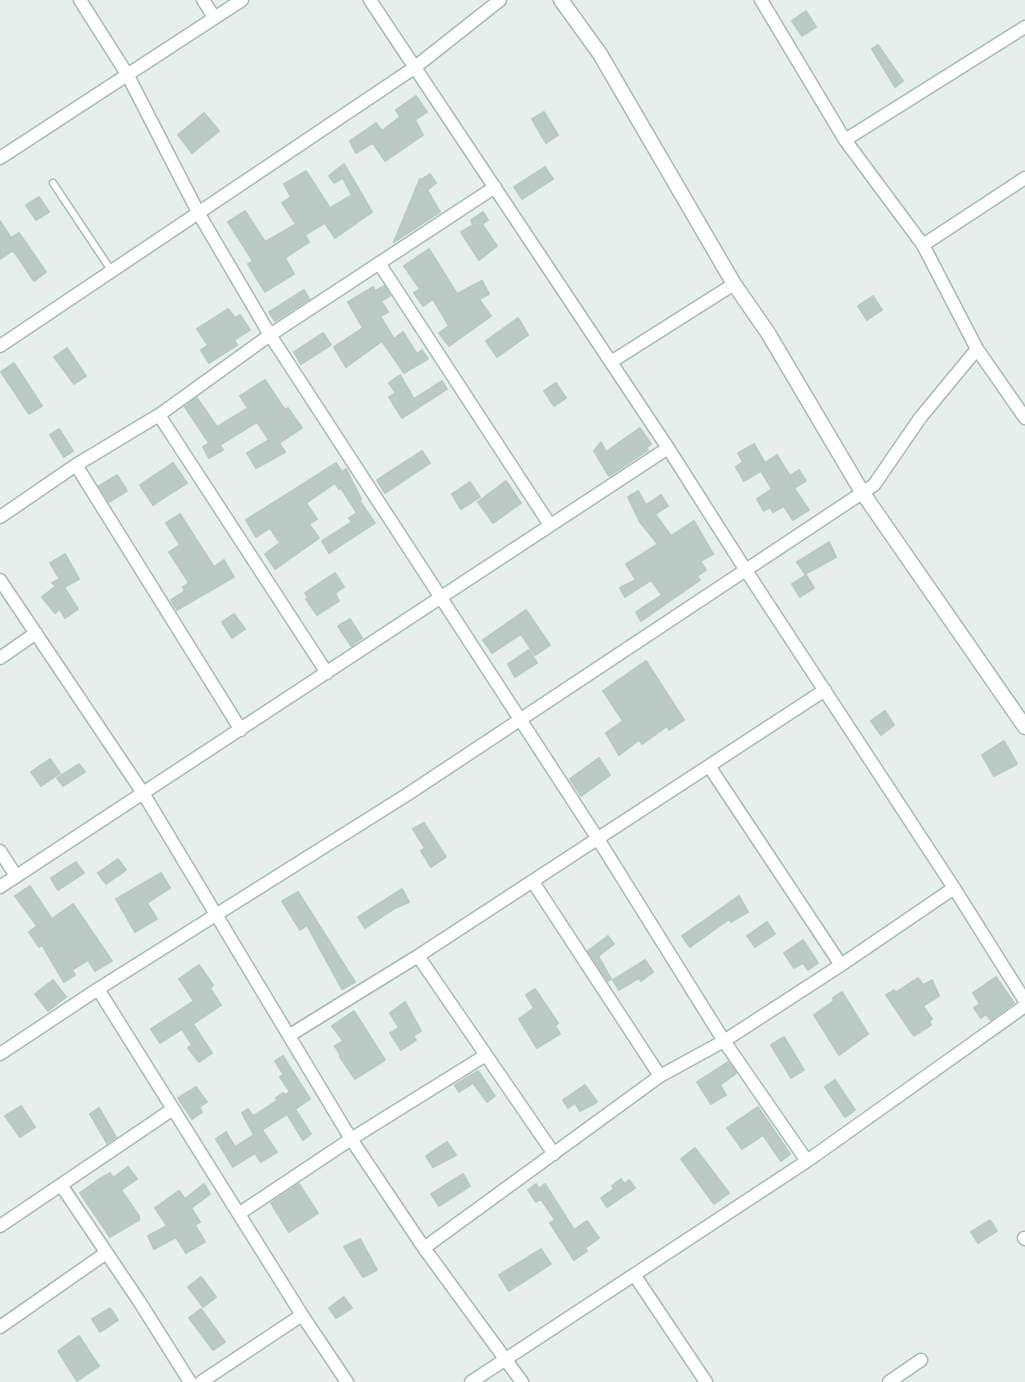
<!DOCTYPE html>
<html>
<head>
<meta charset="utf-8">
<style>
	body { margin:0 }
	canvas { display:block; background:#e6efeb }
</style>
</head>
<body>
<canvas width="1025" height="1382"></canvas>
<script>
const ctx = document.querySelector('canvas').getContext('2d');
ctx.lineJoin = 'round';
function paint(path, color) { ctx.fillStyle = color; ctx.fill(path, 'evenodd'); }
function stroke(path, color, width, dash) { ctx.strokeStyle = color; ctx.lineWidth = width; ctx.lineCap = dash ? 'butt' : 'round'; ctx.setLineDash(dash || []); ctx.stroke(path); }
const building = new Path2D(`
	M806,11L816,27L802,36L792,21Z
	M878,45L903,81L895,87L872,49Z
	M416,96L427,112L415,120L423,135L385,161L373,143L356,153L350,141L376,123L382,131L400,117L396,110Z
	M544,112L558,135L546,143L532,119Z
	M204,113L219,131L192,153L178,135Z
	M344,164L372,212L335,238L325,223L305,235L309,242L285,258L294,274L265,292L248,264L253,261L228,222L245,211L265,242L296,224L282,203L291,197L284,184L306,171L330,208L352,195L343,178L334,183L329,176Z
	M545,167L553,179L522,199L514,187Z
	M430,174L436,183L427,190L440,212L394,242L420,179L421,180Z
	M39,197L49,212L36,220L26,205Z
	M483,212L488,220L482,224L497,246L479,260L461,232L473,225L471,220Z
	M0,221L11,238L19,233L46,272L34,281L15,253L12,251L0,259Z
	M429,249L457,294L482,281L489,294L479,299L491,316L449,346L439,333L449,326L433,299L423,306L414,293L420,289L404,266Z
	M384,286L390,296L381,301L388,312L380,316L394,339L403,332L417,354L422,350L428,359L404,373L382,341L346,367L334,347L363,328L348,302L373,287L375,291Z
	M304,290L309,299L275,321L269,312Z
	M873,296L882,310L867,320L858,306Z
	M228,309L235,318L240,315L250,330L234,340L237,345L209,363L201,350L208,345L197,329Z
	M518,318L528,335L497,357L486,341Z
	M323,333L331,345L301,364L294,352Z
	M67,348L86,376L74,384L54,357Z
	M14,363L42,406L29,414L1,372Z
	M400,375L414,399L442,381L447,389L402,418L389,397L396,393L389,383Z
	M265,380L285,410L288,408L302,428L279,443L285,452L256,468L247,453L269,440L257,422L220,445L223,450L209,458L203,447L209,443L185,407L197,398L217,427L248,408L240,396Z
	M556,383L566,398L554,406L544,391Z
	M640,428L651,444L646,448L648,450L609,476L594,451L601,442L606,452Z
	M59,429L73,451L64,457L50,435Z
	M754,444L765,463L777,455L790,476L799,470L806,481L794,488L809,510L793,520L784,506L773,512L770,507L764,511L757,499L772,489L761,471L744,481L736,467L743,462L738,453Z
	M422,451L430,463L385,493L377,480Z
	M173,463L187,483L153,505L140,485Z
	M336,463L342,472L346,469L361,499L359,500L375,523L329,553L322,541L352,522L349,518L357,513L341,488L339,489L335,483L306,503L317,519L309,524L319,538L275,569L265,554L280,543L270,528L256,537L246,520Z
	M117,475L127,491L109,502L99,486Z
	M506,481L521,503L493,523L478,502Z
	M470,482L480,497L461,509L452,494Z
	M638,491L646,505L661,495L668,506L655,514L671,536L694,521L713,554L700,561L706,570L697,576L700,580L641,621L636,612L662,595L651,580L625,597L620,588L636,580L626,564L658,544L640,522L628,497Z
	M180,514L214,567L224,560L234,577L177,610L171,600L185,591L183,587L189,583L169,552L180,545L166,523Z
	M829,542L836,557L805,574L797,562Z
	M65,554L79,579L64,587L78,609L65,618L60,609L55,613L42,597L56,586L52,583L60,579L50,563Z
	M335,573L344,587L335,593L339,601L317,615L306,599L309,598L305,593Z
	M806,575L814,588L800,597L792,584Z
	M526,610L550,645L535,655L521,634L492,653L483,640Z
	M234,614L245,629L232,638L222,622Z
	M350,619L362,638L351,646L338,626Z
	M529,650L537,663L515,677L508,664Z
	M646,661L684,720L669,730L667,726L642,744L639,740L619,755L606,733L623,721L603,691Z
	M885,711L894,725L881,735L871,721Z
	M1004,741L1017,764L994,776L982,755Z
	M599,758L610,775L581,796L570,779Z
	M50,759L60,773L41,786L31,772Z
	M79,764L85,772L63,786L57,778Z
	M424,823L446,857L431,867L421,851L425,848L413,829Z
	M118,859L126,870L106,884L98,873Z
	M76,862L84,873L58,890L51,878Z
	M161,873L170,888L147,903L157,919L135,932L116,899Z
	M30,886L52,919L73,904L112,961L95,971L88,960L72,970L75,975L64,982L42,945L39,947L29,932L37,926L15,896Z
	M402,889L409,902L395,908L365,928L358,917Z
	M298,892L355,982L342,989L307,925L300,930L282,901Z
	M739,896L748,912L731,922L729,919L690,947L682,936Z
	M767,922L775,934L755,947L747,936Z
	M608,936L614,944L598,956L611,979L608,981L588,951Z
	M803,940L818,963L808,970L803,963L794,968L784,953Z
	M645,960L653,972L641,981L639,978L619,990L613,980Z
	M199,965L213,985L210,988L221,1005L193,1024L212,1053L199,1062L188,1048L192,1045L182,1029L160,1043L151,1029L194,1001L179,979Z
	M996,977L1014,1003L991,1020L986,1014L981,1018L974,1008L980,1004L973,993Z
	M918,978L923,985L932,980L939,996L923,1006L932,1019L929,1021L931,1025L914,1036L886,995L894,990L895,993Z
	M53,980L66,997L48,1011L35,994Z
	M535,989L558,1023L555,1026L560,1034L537,1048L519,1019L534,1008L526,995Z
	M842,992L868,1034L839,1055L814,1015L834,1001L833,998Z
	M405,1002L421,1031L413,1036L416,1040L401,1050L390,1033L399,1028L390,1013Z
	M354,1011L385,1060L355,1079L340,1057L341,1056L335,1046L343,1041L332,1026Z
	M784,1037L804,1070L791,1078L771,1045Z
	M283,1056L310,1099L295,1109L311,1134L303,1140L287,1114L262,1130L277,1152L261,1162L255,1153L233,1167L216,1139L226,1132L235,1147L254,1135L242,1113L248,1109L252,1115H255L278,1100L276,1098L283,1093L285,1095L290,1092L280,1077L284,1075L275,1061Z
	M728,1062L736,1073L720,1085L726,1095L711,1104L697,1082Z
	M478,1071L495,1096L487,1102L473,1083L459,1092L455,1085Z
	M835,1080L855,1110L845,1117L825,1087Z
	M585,1085L597,1102L580,1111L575,1103L568,1108L563,1100Z
	M196,1087L207,1102L199,1107L202,1112L192,1119L178,1098Z
	M21,1106L35,1127L20,1137L5,1116Z
	M758,1107L790,1154L781,1161L763,1135L742,1149L727,1128Z
	M99,1108L116,1137L107,1143L90,1114Z
	M447,1142L456,1155L433,1167L426,1156Z
	M695,1148L729,1193L714,1204L681,1159Z
	M128,1167L137,1179L121,1190L139,1216V1220L110,1237L80,1193L101,1178L110,1173L113,1178Z
	M463,1174L470,1186L439,1206L431,1194Z
	M621,1179L624,1184L629,1180L635,1188L607,1207L601,1198L614,1189L612,1186Z
	M204,1184L210,1194L191,1208L200,1222L195,1225L205,1242L186,1253L176,1237L154,1249L148,1236L167,1226L155,1208L179,1191L185,1199Z
	M299,1184L318,1213L289,1232L271,1203Z
	M536,1184L539,1189L545,1184L574,1230L587,1221L599,1238L585,1248L587,1251L574,1260L550,1223L555,1220L541,1199L536,1202L528,1190Z
	M990,1220L997,1231L978,1243L971,1232Z
	M360,1239L377,1270L363,1277L344,1247Z
	M541,1249L551,1264L509,1291L499,1275Z
	M201,1277L216,1297L203,1307L188,1287Z
	M344,1297L352,1308L336,1318L329,1308Z
	M110,1308L118,1320L100,1332L92,1319Z
	M201,1309L225,1342L213,1350L189,1318Z
	M79,1336L99,1366L77,1381L58,1351Z`);
const service = new Path2D(`
	M53,183L111,270`);
const minor = new Path2D(`
	M80,0L127,74L199,214L270,335L598,839L724,1041L807,1161
	M203,0L214,17
	M370,0L668,448L745,569L954,888L1025,1001
	M761,0L845,140L923,245L977,349L1025,418
	M845,140L1025,27
	M0,158L242,0
	M923,245L1025,178
	M379,263L550,525
	M0,346L414,68L500,0
	M611,362L734,284
	M159,415L327,673
	M76,465L241,730
	M0,517L76,465L159,415L270,335L495,187
	M0,580L143,793L351,1139L424,1248L522,1382
	M0,658L36,633
	M709,766L841,965
	M0,851L16,876
	M533,882L660,1076
	M0,887L668,448
	M418,956L554,1154
	M98,989L302,1315L347,1382
	M290,1035L418,956L825,690
	M0,1054L98,989L408,794L874,485L920,418L977,349
	M61,1185L139,1301L190,1382
	M240,1213L351,1139L486,1055
	M0,1226L173,1109
	M1024,1238L1025,1239
	M424,1248L660,1076L724,1041L841,965L954,888
	M635,1276L706,1382
	M0,1327L106,1253
	M201,1382L302,1315
	M471,1382L807,1161L1025,1006
	M889,1382L921,1360`);
const tertiary = new Path2D(`
	M561,0L600,54L734,284L768,333L862,492L1025,727`);
paint(building, '#bbcac4');
stroke(building, '#b8c9c2', 2);
stroke(service, '#a8b8b2', 9);
stroke(minor, '#a8b8b2', 15);
stroke(tertiary, '#a8b8b2', 17);
stroke(service, '#fff', 6);
stroke(minor, '#fff', 12);
stroke(tertiary, '#fff', 14);
</script>
</body>
</html>
